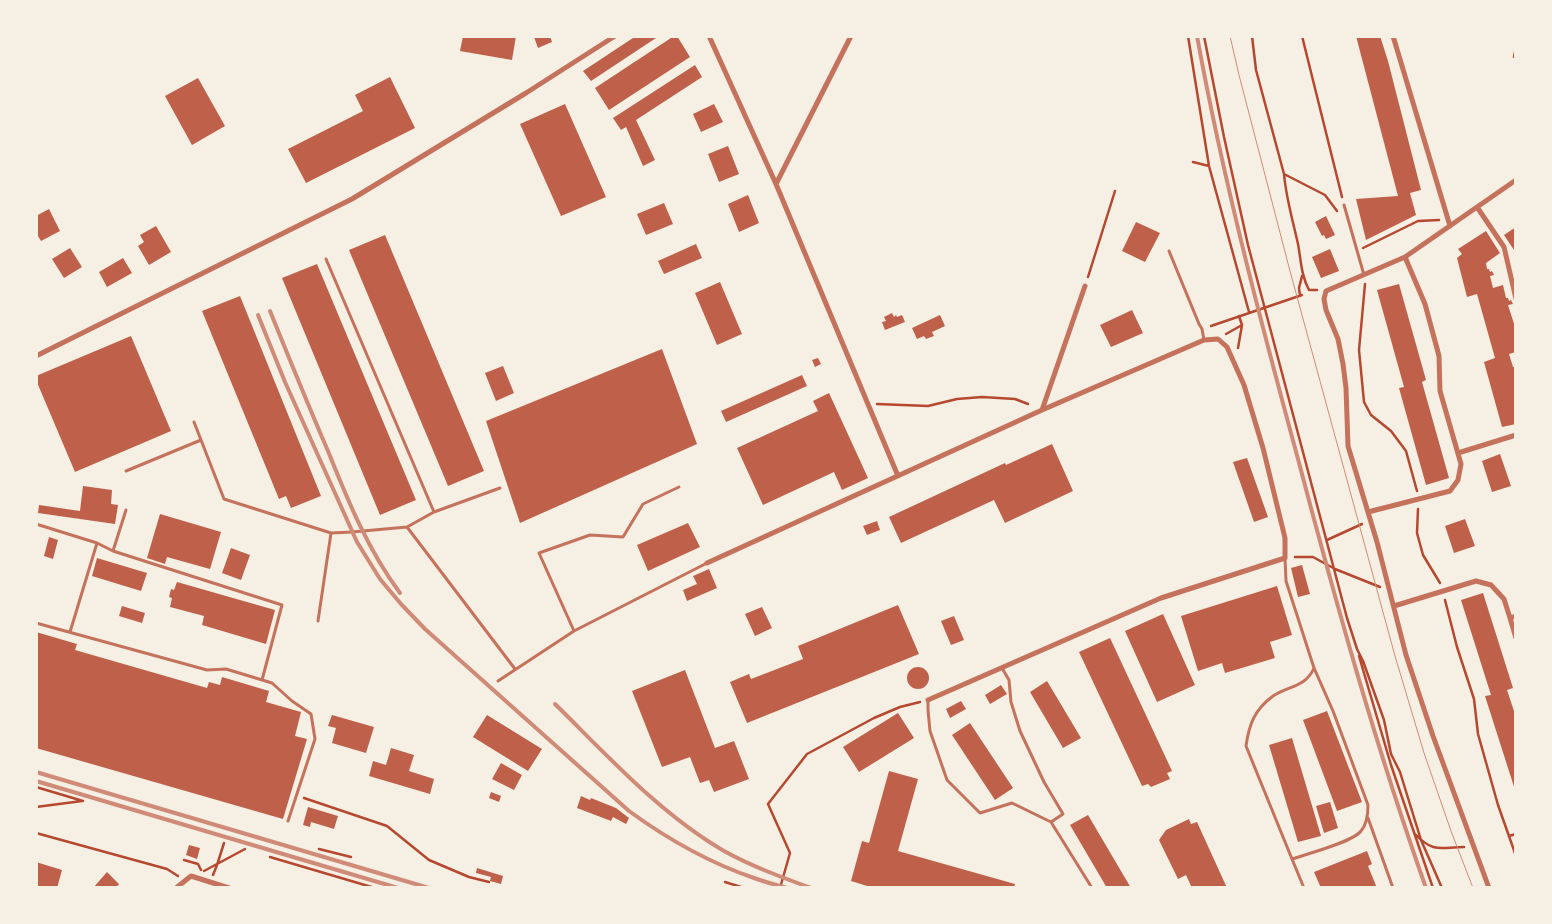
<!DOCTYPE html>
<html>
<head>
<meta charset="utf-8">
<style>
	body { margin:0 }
	#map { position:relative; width:1552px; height:924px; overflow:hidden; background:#f6efe4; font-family:Signika,sans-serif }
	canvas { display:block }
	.frame { position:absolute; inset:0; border:38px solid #f6efe4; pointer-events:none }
</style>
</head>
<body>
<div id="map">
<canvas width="1552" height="924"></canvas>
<div class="frame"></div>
</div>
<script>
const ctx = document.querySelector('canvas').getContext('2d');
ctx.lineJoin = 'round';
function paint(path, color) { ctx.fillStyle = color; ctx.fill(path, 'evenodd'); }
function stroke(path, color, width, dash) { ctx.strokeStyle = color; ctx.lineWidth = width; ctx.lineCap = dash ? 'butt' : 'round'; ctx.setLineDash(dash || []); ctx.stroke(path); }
const building = new Path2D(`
	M463,36H516L512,60L460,51Z
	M536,36H550L552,42L538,48L534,37Z
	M636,36H659L591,81L583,71Z
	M674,36H677L690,57L609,110L595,88Z
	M1356,36H1380L1388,61L1421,190L1410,193L1416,215L1366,240L1356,199L1398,196Z
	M695,65L702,77L636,120L655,160L643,166L626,127L621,130L613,118Z
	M390,77L415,128L306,183L288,149L363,111L355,95Z
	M198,78L225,126L192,145L165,96Z
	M565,104L606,197L561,216L520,124Z
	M714,104L723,122L701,132L693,114Z
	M728,146L739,174L719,182L708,154Z
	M748,195L759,223L739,232L728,204Z
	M664,203L673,224L646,235L637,214Z
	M49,209L60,231L41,241L36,233V216Z
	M1326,216L1335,235L1326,239L1324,235L1322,236L1315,222Z
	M1136,222L1160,233L1145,262L1122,251Z
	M156,226L171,252L149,265L138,246L144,242L140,235Z
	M1516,227V253L1504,235Z
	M1486,231L1500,253L1486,263L1487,269H1489L1490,272L1492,271L1494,275L1490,276L1493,288L1503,285L1506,298H1508L1509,301L1511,300L1513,304L1508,305L1516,330V352L1509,354L1513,367H1515L1516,370V424L1502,427L1484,362L1495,358L1477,294L1467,297L1457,258L1462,254L1458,249Z
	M385,235L484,471L448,486L349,250Z
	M696,244L702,258L664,274L658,261Z
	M70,248L82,267L64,278L52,259Z
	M1330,249L1339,271L1321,278L1312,257Z
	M123,258L132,273L107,287L99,272Z
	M317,264L416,500L380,515L282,278Z
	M720,282L742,334L717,345L695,293Z
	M1399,284L1426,380L1422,382L1449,478L1426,485L1399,388L1404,387L1377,290Z
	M240,296L321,496L291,508L286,496L279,499L202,311Z
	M1132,310L1143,333L1111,347L1100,325Z
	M892,313L894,317L896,315L897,317L902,315L905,322L885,330L882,322L886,321L884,317Z
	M940,315L945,326L932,332L934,336L926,339L924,336L917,339L912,328Z
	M131,336L171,431L75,472L36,380V376Z
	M662,349L697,444L520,523L486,421Z
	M818,358L821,364L815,367L812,360Z
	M503,366L514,393L496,401L485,373Z
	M802,375L807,386L726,422L721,411Z
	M829,393L868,478L842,490L834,472L763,505L737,448L818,411L813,401Z
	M1052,444L1073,491L1005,523L994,500L901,543L889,517L1005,463L1006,465Z
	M1500,454L1511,486L1492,492L1482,461Z
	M1247,458L1268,517L1254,522L1233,462Z
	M83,486L112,490L111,504L118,505L115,524L38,513L39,505L80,511Z
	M160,514L221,532L210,569L167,557L165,564L147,558Z
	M1465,519L1475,546L1454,553L1445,526Z
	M877,521L880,530L867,535L863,526Z
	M688,523L700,547L648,571L637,545Z
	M49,537L58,540L53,559L44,556Z
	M231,548L250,555L241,580L222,573Z
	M97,558L147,573L141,591L92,576Z
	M1302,565L1310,594L1298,597L1291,568Z
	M709,569L717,588L687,601L683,590L697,584L693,576Z
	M177,582L275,610L266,644L202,625L204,616L170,607L172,598L169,597L171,589L174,590Z
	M1277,586L1292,635L1270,642L1275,658L1225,673L1222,663L1198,671L1181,616Z
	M1483,593L1513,688L1507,690L1516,717V793L1485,696L1491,695L1461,600Z
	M898,605L919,654L747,723L730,682L749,674L751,679L803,659L798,646Z
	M122,606L145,613L142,623L119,616Z
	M762,607L772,628L755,636L745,614Z
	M1163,614L1195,685L1157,702L1125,631Z
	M954,616L964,640L951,645L941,621Z
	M36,632L77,644L75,650L207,688L209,682L220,685L222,677L269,691L266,702L301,712L295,736L307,739L283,819L36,748Z
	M1110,638L1172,771L1167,773L1170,779L1151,787L1148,784L1142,786L1079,652Z
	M907 678a11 11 0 1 1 22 0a11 11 0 1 1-22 0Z
	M685,670L715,748L734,741L749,779L714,792L709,780L700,783L690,757L662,767L632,691Z
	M1047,681L1081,738L1063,748L1030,692Z
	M1001,685L1007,694L990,704L985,695Z
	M961,701L966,709L950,718L946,709Z
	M1327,711L1362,802L1337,811L1303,720Z
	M898,713L914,738L859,772L843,747Z
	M332,715L374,727L366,753L332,743L336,728L328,726Z
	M487,715L542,749L528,771L473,737Z
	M970,723L1013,788L995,800L952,735Z
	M1292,738L1321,836L1298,842L1269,745Z
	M391,748L414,755L409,771L434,779L430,794L369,776L373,761L386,765Z
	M501,763L522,775L514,790L492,779Z
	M889,771L918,779L898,851L1015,884L1014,888H874L851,881L862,841L869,843Z
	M491,792L501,796L499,802L489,798Z
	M581,796L590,800L591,798L616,808L629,818L626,824L613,817L611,821L577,808Z
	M1330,802L1338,828L1324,833L1316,806Z
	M308,807L338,816L334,829L311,822L310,827L303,825Z
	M1088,815L1131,888H1107L1070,825Z
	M1189,819L1191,824L1197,822L1227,888H1192L1186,875L1178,879L1159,840L1166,830Z
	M189,845L200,848L197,859L186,855Z
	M1367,851L1372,864L1368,866L1377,888H1321L1314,872Z
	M36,862L62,870L57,888H36Z
	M477,868L503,876L501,884L490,881L491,877L476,873Z
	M107,872L119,884L116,888H93Z`);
const path = new Path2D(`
	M1188,36L1209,166L1249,312
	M1204,36L1224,137L1248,245L1347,618L1357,649L1363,661L1384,720L1391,754L1400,772L1421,840L1442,888
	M1252,36L1256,70L1284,174C1286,198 1293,221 1298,244C1301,260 1301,275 1309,290H1317
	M1302,36L1342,197
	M1516,47L1514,57L1516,58
	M1193,162L1209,166
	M1284,174L1325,195L1337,211
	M1363,248L1418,221L1439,220
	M1088,277L1115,191
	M1365,284L1359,350L1364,402L1371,415L1391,431L1406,451L1417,491
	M1300,296L1299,288L1302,276
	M1211,326L1302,295
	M1226,334L1242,325
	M1238,348L1242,325L1239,316
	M877,404L928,406L957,399L982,397L1015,399L1028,404
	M1418,509L1417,533L1423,555L1440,583
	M1327,540L1362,524
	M1295,557H1313L1335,569L1380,587
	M1445,600L1457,647L1474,699L1478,734L1498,805L1516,856
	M1359,656L1391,765L1433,888
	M36,787L83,801
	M304,798L387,826L429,860L469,877L489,882
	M36,807L82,801
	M36,833L167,869L178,876
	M1415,834C1434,854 1441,847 1464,847
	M1509,836L1516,834
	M319,849L351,857
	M270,857L375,888
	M184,860L198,864L201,870
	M217,865L224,843
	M204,871L245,849
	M213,875L217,865
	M725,882L744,888
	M780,888L790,853L768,804L807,754L874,718L900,707L920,702`);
const service = new Path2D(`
	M1344,205L1364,275
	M1169,251L1199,324L1202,329L1204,340
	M326,259L434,512
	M194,422L224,499L331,533
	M126,471L201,440
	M500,488L434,512L407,527L515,669
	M36,524L97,543
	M113,551L126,510
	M1285,558L1286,581L1314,668L1333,711L1368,805C1368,815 1367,824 1361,831C1353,842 1307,854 1292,859L1246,746C1249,725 1254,710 1273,696C1288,686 1306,687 1314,668
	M318,621L331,533L352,532L407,527
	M36,623L207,670L226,669L272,683L292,701L311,714L315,739L288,821
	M574,631L539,553L590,535L623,537L643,504L679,487
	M70,632L97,543L113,551L282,605L262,680
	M1002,668L1009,680L1011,702L1020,731L1044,782L1063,814L1051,822L1092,888
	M498,681L574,631L707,563
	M928,700V710L930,731L947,780L980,813L1012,803L1051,822
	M1368,818L1393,888
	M1292,859L1304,888`);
const minor = new Path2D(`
	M709,36L776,184L898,476
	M1393,36L1450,226
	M776,184L851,36
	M1477,207L1504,247L1516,299
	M36,356L352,199L526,93L615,36
	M1042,410L1085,286
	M1458,453L1516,435
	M1368,512L1450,491L1458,480L1461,464L1440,391L1439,356L1425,304L1405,257
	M707,563L1042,410L1204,340L1218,339L1227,347L1244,385L1263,448L1285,538V558L1161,598L928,700
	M1394,606L1476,581L1491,585L1504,599L1510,618L1516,616
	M1510,618L1516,638
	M176,888L191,876L229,888
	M1489,888L1433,736L1406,655L1377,542L1348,446L1346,388L1343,364L1338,339L1326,310L1324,299L1326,291L1405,257L1516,180`);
const tram = new Path2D(`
	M1230,36L1239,75L1290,271L1395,656L1424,753L1451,831L1473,888`);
const rail = new Path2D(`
	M1197,36C1223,179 1260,319 1298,459C1336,603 1376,747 1426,888
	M270,311C289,358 308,405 328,451C348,501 368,550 400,593
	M258,315L285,382L357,542L380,579L401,604L425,629L629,811C666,838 710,863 754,878C765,882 776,885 787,888
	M555,704C607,755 660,814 724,851C751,866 781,877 811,888
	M36,772L429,888
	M36,781L398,888`);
paint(building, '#bf614a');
stroke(path, '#b5482f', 2.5);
stroke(service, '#c5725c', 3);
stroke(minor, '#c5725c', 5);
stroke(tram, '#cf8b77', 1);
stroke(rail, '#cf8b77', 4);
</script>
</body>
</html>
